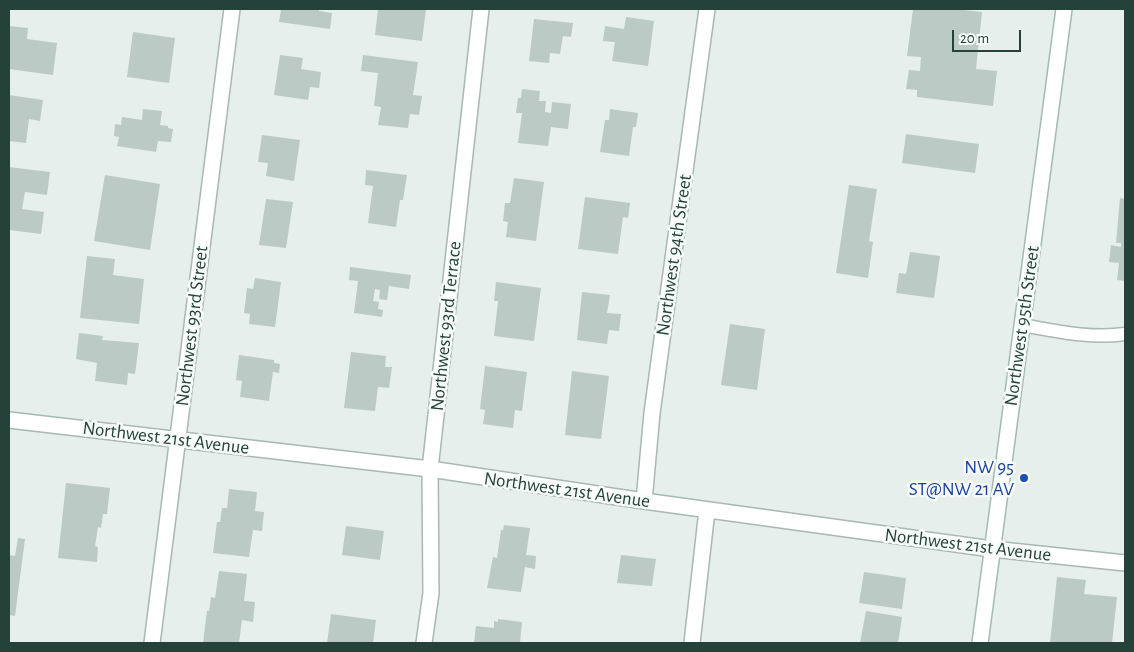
<!DOCTYPE html>
<html>
<head>
<meta charset="utf-8">
<style>
	body { margin:0 }
	#map { position:relative; width:1134px; height:652px; overflow:hidden; background:#e6efeb; font-family:"Alegreya Sans",sans-serif }
	canvas { display:block }
	.frame { position:absolute; inset:0; border:10px solid #24423a; pointer-events:none }
	.scale { position:absolute; left:952px; top:30px; width:69px; height:22px; box-sizing:border-box; border:2px solid #24423a; border-top:0; padding-left:6px; font-size:15px; line-height:18px; white-space:nowrap; color:#24423a; -webkit-text-stroke:4px #f7fbf9; paint-order:stroke }
</style>
</head>
<body>
<div id="map">
<canvas width="1134" height="652"></canvas>
<div class="frame"></div>
<div class="scale">20 m</div>
</div>
<script>
const ctx = document.querySelector('canvas').getContext('2d');
ctx.lineJoin = 'round';
function paint(path, color) { ctx.fillStyle = color; ctx.fill(path, 'evenodd'); }
function stroke(path, color, width, dash) { ctx.strokeStyle = color; ctx.lineWidth = width; ctx.lineCap = dash ? 'butt' : 'round'; ctx.setLineDash(dash || []); ctx.stroke(path); }
function write(font, color, halo, rows, align = 'center') {
  ctx.font = font + ' "Alegreya Sans",sans-serif'; ctx.lineWidth = 5; ctx.setLineDash([]); ctx.textBaseline = 'middle'; ctx.strokeStyle = halo; ctx.fillStyle = color; for (const [text, x, y, turn = 0] of rows) {
    ctx.save(); ctx.translate(x, y); ctx.rotate((+turn || 0) * Math.PI / 180); ctx.textAlign = isNaN(turn) ? turn : align; if (halo) ctx.strokeText(text, 0, 0); ctx.fillText(text, 0, 0); ctx.restore();
  }
}
const building = new Path2D(`
	M281,9H319V11L332,13L330,29L279,22Z
	M378,9H426L422,41L375,35Z
	M913,9H954L982,12L976,69L997,71L993,106L917,97V90L906,89L909,70L920,71L921,57L907,56Z
	M626,17L654,21L648,66L612,61L615,42L603,41L605,26L624,29Z
	M534,19L573,23L571,37L563,36L560,54L550,53L549,63L529,61Z
	M9,26L28,28L27,39L57,43L53,75L9,69Z
	M133,32L175,38L169,83L127,77Z
	M280,55L303,58L301,69L321,72L319,88L310,87L308,100L274,95Z
	M363,55L418,62L413,95L422,96L419,115L410,114L408,128L378,125L381,107L374,106L378,73L361,71Z
	M522,89L540,91L539,101H546L545,112L551,113L552,102L571,104L568,129L551,127L548,146L518,143L522,113H516L518,98H521Z
	M9,95L43,100L40,121L29,119L26,143L9,141Z
	M143,109L162,111L160,125L168,126V128L173,129L171,142L158,141L156,152L117,146L119,137L114,136L115,124L121,125L122,117L142,120Z
	M610,109L638,113L636,127H633L629,156L600,152L605,120H609Z
	M906,134L979,144L975,173L902,163Z
	M262,135L300,140L294,181L266,176L268,163L258,162Z
	M9,167L50,172L47,195L25,192L22,209L44,212L41,234L9,230Z
	M366,170L407,175L403,200H400L396,227L368,223L373,186L365,185Z
	M105,175L160,184L150,250L94,241Z
	M514,178L544,182L536,241L506,237L508,222L503,221L505,203H510Z
	M849,185L877,189L869,241L873,242L868,278L836,273Z
	M585,197L630,203L628,218L623,217L618,254L578,249Z
	M1120,198L1125,199V281L1117,280L1119,263L1109,262L1111,245L1121,247V243H1116Z
	M266,199L293,202L286,248L259,245Z
	M910,252L940,256L934,298L896,293L899,273L906,274Z
	M87,256L115,259L113,275L144,279L139,324L80,318Z
	M350,267L411,275L409,289L389,286L387,300L379,299L380,290L375,289L373,301L379,302L378,309L383,310L382,317L354,313L358,281L349,280Z
	M255,278L281,282L275,327L249,324L250,314L244,313L247,288L253,289Z
	M496,282L541,288L534,341L494,336L498,301H494Z
	M582,292L610,295L607,313L621,314L619,331L609,330L607,344L577,340Z
	M730,324L765,329L757,390L721,385Z
	M79,333L103,336L102,340L139,343L135,374L128,373L127,385L95,381L97,363L76,359Z
	M351,352L386,356L385,367H392L389,388L378,387L375,411L344,408Z
	M239,355L274,360V363L280,364L279,373L273,372L269,401L240,397L242,381L236,380Z
	M485,366L527,372L522,411L515,410L513,428L483,424L485,410L480,409Z
	M572,371L609,376L601,439L565,435Z
	M66,483L110,488L107,514H103L101,528L98,527L95,546L98,547L97,562L58,558Z
	M229,489L257,492L255,511L264,512L262,531L253,530L249,557L213,553L217,522H220L222,508H227Z
	M504,525L530,528L526,555L536,556L535,569L525,567L521,592L487,588L493,557L497,558L501,530H503Z
	M346,526L384,531L380,560L342,555Z
	M18,538L25,539L15,616L9,615V555L15,556Z
	M621,555L656,559L652,586L617,583Z
	M219,571L247,574L244,601L255,602L253,622L242,620L239,643H203L207,611H209L211,597L215,598Z
	M864,572L906,578L902,609L859,603Z
	M1057,577L1086,580L1084,594L1117,597L1112,643H1050Z
	M866,611L902,617L898,643H860Z
	M331,614L376,620L373,643H327Z
	M498,619L522,622L520,643H474L476,626L494,628V621L498,622Z`);
const lane = new Path2D(`
	M1022,325C1056,331 1091,339 1125,334`);
const street = new Path2D(`
	M9,420L430,469L644,501L992,549L1125,563
	M644,501L652,413L707,9
	M152,643L232,9
	M424,643L431,593L430,469L481,9
	M692,643L707,510`);
const secondary = new Path2D(`
	M980,643L1064,9`);
const markers = [
	[1024,478,5,"#1a4fb4"]
];
const streetNames = [
	["Northwest 94th Street",674,255,-82],
	["Northwest 93rd Street",192,326,-83],
	["Northwest 93rd Terrace",446,326,-84],
	["Northwest 95th Street",1022,326,-82],
	["Northwest 21st Avenue",166,438,7],
	["Northwest 21st Avenue",567,490,8],
	["Northwest 21st Avenue",968,545,7]
];
const transitNames = [
	["NW 95",1014,467],
	["ST@NW 21 AV",1014,489]
];
paint(building, '#bbcac4');
stroke(lane, '#a8b8b2', 15);
stroke(street, '#a8b8b2', 18);
stroke(secondary, '#a4bbb3', 18);
stroke(lane, '#fff', 12);
stroke(street, '#fff', 15);
stroke(secondary, '#fff', 15);
for (const [x, y, r, color] of markers) { const dot = new Path2D(); dot.arc(x, y, r, 0, 2 * Math.PI); ctx.fillStyle = color; ctx.fill(dot); stroke(dot, '#f7fbf9', 2); }
write('19px', '#24423a', '#f7fbf9', streetNames);
write('19px', '#164399', '#f7fbf9', transitNames, 'right');
</script>
</body>
</html>
